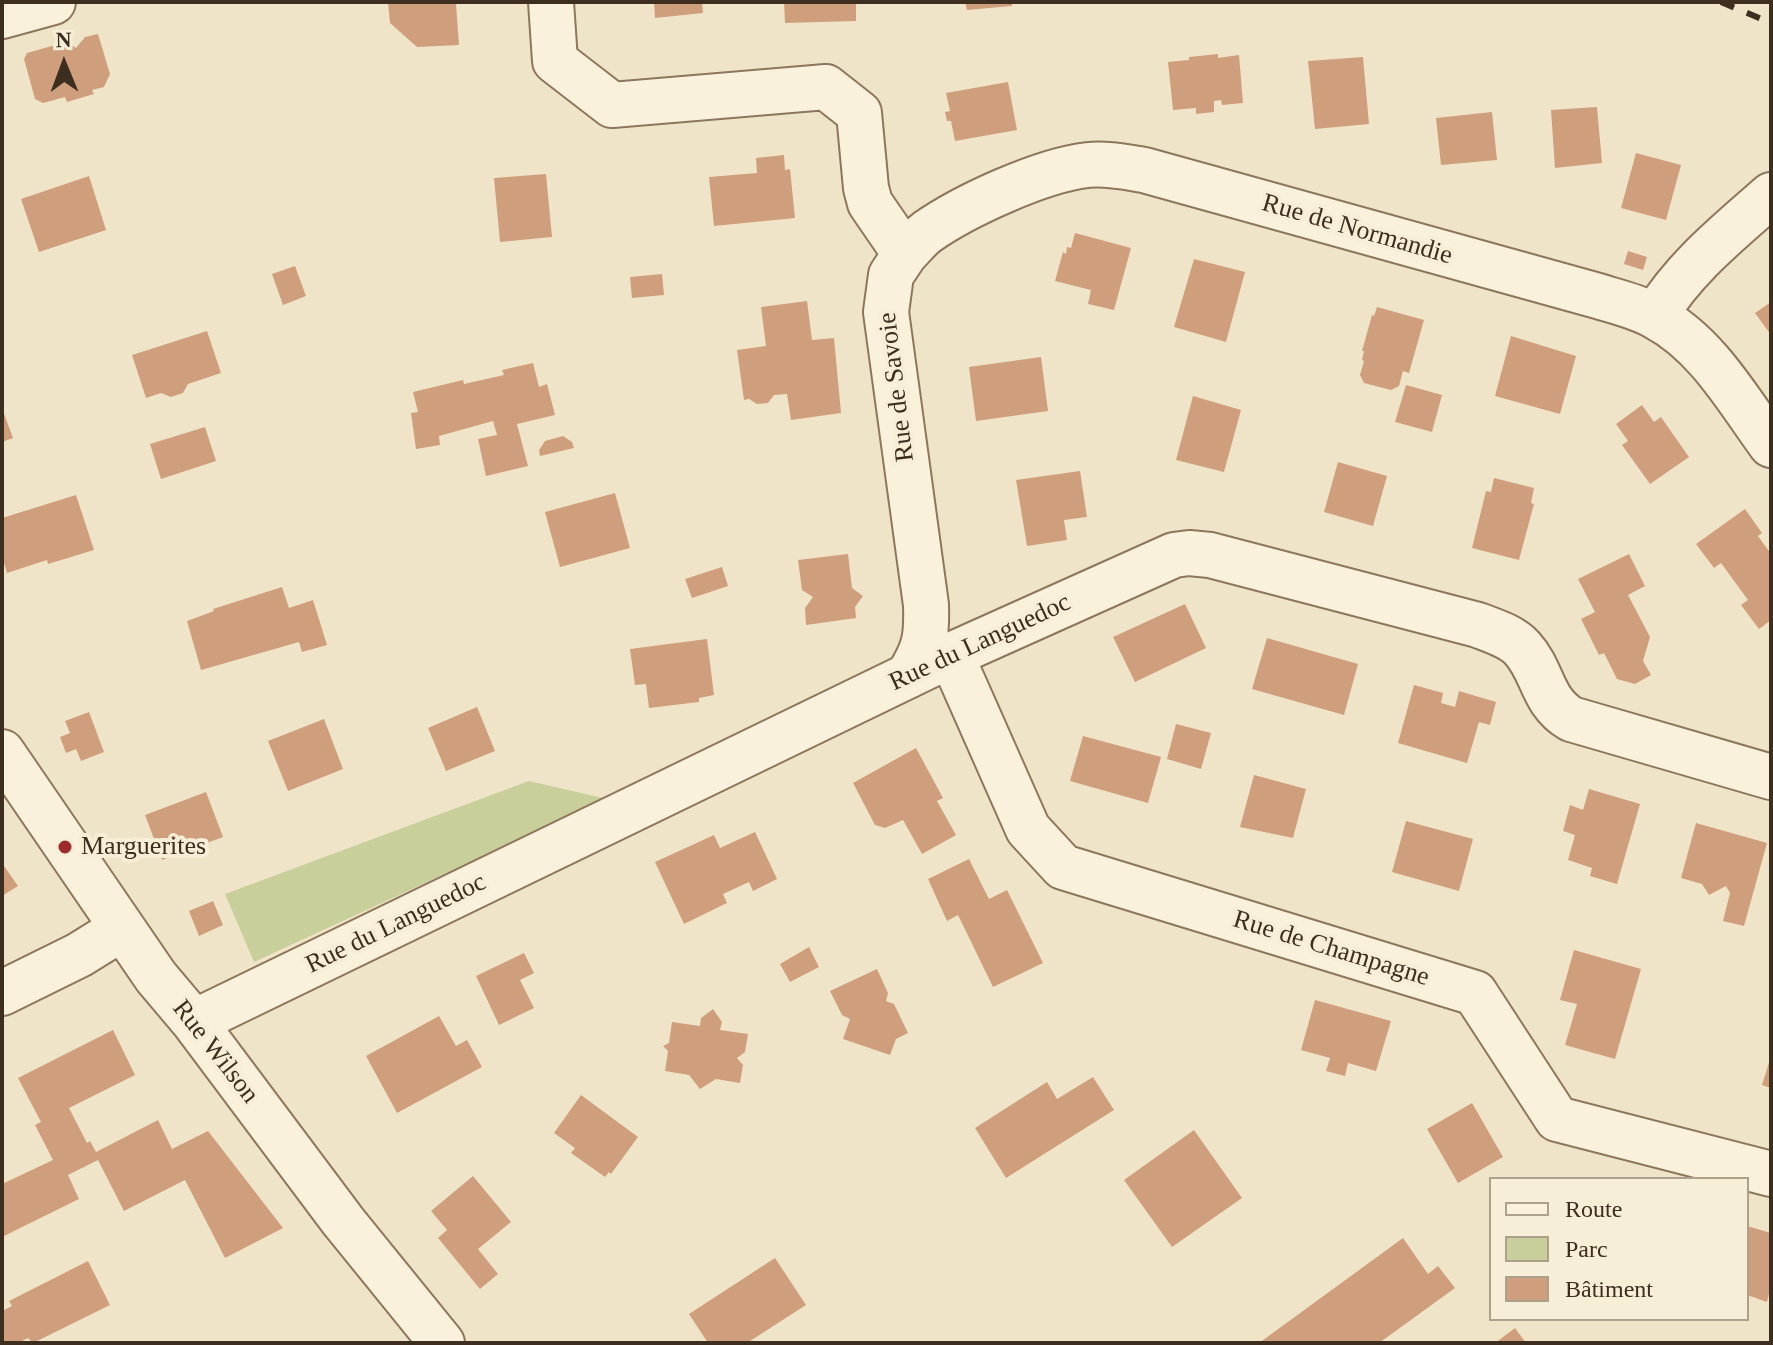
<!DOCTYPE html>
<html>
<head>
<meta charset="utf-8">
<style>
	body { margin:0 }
	#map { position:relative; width:1773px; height:1345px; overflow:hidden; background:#f0e4c8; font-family:Georgia,serif }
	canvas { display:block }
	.frame { position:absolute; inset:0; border:4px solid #3d2e20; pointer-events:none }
	.legend { position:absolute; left:1489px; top:1177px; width:260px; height:144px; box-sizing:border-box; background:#f7eed8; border:2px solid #ada18e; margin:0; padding:10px 14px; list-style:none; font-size:24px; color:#3d2e20 }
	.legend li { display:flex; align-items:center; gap:16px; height:40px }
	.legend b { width:40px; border:2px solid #ada18e }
	.north { position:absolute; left:24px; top:24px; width:80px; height:80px; -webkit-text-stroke:6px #f7eed8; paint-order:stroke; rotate:359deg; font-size:22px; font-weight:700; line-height:32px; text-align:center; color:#3d2e20 }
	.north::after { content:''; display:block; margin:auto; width:28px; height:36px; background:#3d2e20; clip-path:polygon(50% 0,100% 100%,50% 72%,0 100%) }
</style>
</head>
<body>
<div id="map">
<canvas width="1773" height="1345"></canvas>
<div class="frame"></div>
<ul class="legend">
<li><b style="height:10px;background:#faf1dc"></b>Route</li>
<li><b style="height:22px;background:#c9cf9b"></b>Parc</li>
<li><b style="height:22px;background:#cf9f7d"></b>Bâtiment</li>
</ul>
<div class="north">N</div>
</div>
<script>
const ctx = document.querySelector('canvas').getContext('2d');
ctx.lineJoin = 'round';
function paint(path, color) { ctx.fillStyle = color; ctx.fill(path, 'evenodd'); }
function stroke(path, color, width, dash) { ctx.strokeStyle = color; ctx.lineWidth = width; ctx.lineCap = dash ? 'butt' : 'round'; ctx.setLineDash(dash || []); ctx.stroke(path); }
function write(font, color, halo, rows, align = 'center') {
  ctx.font = font + ' Georgia,serif'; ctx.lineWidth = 8; ctx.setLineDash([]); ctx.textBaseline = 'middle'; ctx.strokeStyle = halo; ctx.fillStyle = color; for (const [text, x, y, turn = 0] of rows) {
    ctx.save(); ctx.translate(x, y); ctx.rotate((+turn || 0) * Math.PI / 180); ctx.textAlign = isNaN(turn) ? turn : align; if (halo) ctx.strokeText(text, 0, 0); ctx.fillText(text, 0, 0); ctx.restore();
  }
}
const green = new Path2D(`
	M529,781L607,799L254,962L225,894Z`);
const building = new Path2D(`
	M388,2H453L456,4L459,45L417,47L390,23Z
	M654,2H702L703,13L655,18Z
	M784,2H856V21L785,23Z
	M965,2H1012V6L967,10Z
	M98,34L110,74L104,87L92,90L94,94L67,102L65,97L43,103L35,99L24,59L27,53L66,42L76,48L85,37Z
	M1218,54V58L1239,55L1243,103L1222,105L1221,100L1214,101V112L1196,114V108L1173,110L1168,62L1189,60V57Z
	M1363,57L1369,124L1315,129L1308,61Z
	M1008,82L1017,130L955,141L951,121H947L945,112L950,111L946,93Z
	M1597,107L1602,163L1555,168L1551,110Z
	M1492,112L1497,160L1441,165L1436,118Z
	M1636,153L1681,165L1666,220L1621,208Z
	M784,155L785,170L790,169L795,218L714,226L709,177L757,173L756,158Z
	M546,174L552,237L500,242L494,178Z
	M89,176L106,230L39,252L21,199Z
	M1075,233L1131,248L1114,310L1088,304L1091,290L1055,281L1063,252L1066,254L1067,247L1071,248Z
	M1628,251L1647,257L1643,270L1624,264Z
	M1194,259L1245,272L1226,342L1174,327Z
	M295,266L306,296L283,305L272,274Z
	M662,274L664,295L632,298L630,277Z
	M807,301L812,340L834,338L841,413L791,420L787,394L774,395L768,403L757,404L749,399L744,400L737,350L766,346L761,307Z
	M1771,302V335L1755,313Z
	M1377,307L1424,320L1409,373L1403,371L1399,386L1391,390L1364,383L1360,375L1364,361L1362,360L1364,351H1362L1372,315L1374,316Z
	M207,331L221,373L188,384L183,393L171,397L161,393L146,398L132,355Z
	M1511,336L1576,356L1560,414L1495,396Z
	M1041,357L1048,411L976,421L969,367Z
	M533,363L539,387L547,384L555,415L517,424L528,466L486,476L478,439L497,435L493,421L439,436L440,445L416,449L411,413L418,412L413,392L463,380L464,384L504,375L502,370Z
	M1406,385L1442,395L1432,432L1395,422Z
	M1193,396L1241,410L1224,472L1176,460Z
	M1642,405L1654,422L1661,417L1689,457L1650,484L1622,445L1628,441L1616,424Z
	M2,408L13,438L2,442Z
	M205,427L216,461L161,479L150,444Z
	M563,436L572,442L574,448L540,456L539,450L545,441Z
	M1338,462L1387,476L1373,526L1324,512Z
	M1080,471L1087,517L1064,520L1067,540L1027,546L1016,480Z
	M1494,478L1534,488L1531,503L1534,504L1519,560L1472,548L1486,491L1491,492Z
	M615,493L630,548L560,567L545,512Z
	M76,495L94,550L48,564L47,560L7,573L2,556V518Z
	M1745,509L1762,533L1758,536L1771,554V620L1759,629L1741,605L1748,600L1721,563L1714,568L1696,544Z
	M848,554L852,588L863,596L855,607L856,618L806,625L805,608L813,597L802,590L798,560Z
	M1629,554L1645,586L1628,595L1650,637L1643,661L1651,675L1635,684L1617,679L1604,653L1599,655L1581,619L1595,612L1578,579Z
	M722,567L728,586L692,598L685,579Z
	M282,587L289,608L313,600L327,645L302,652L299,642L201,670L187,621L214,611L213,609Z
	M1185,604L1206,648L1135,682L1113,637Z
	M1267,638L1358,664L1344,715L1252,689Z
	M707,639L714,695L699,698V702L649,708L646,684L635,685L630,649Z
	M1414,685L1443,693L1441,703L1455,707L1459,691L1496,702L1490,725L1479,722L1467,763L1398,743Z
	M477,707L495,751L446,771L428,728Z
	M89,712L104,752L81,761L76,749L66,753L60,737L70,733L65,721Z
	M324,719L343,769L288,791L268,741Z
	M1176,724L1211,733L1201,769L1167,759Z
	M1083,736L1161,757L1148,803L1070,781Z
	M916,748L943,798L937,801L956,835L922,854L903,820L885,828L875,825L853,783Z
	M1254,775L1306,789L1293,838L1240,827Z
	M1589,789L1640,804L1617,884L1590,876L1592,868L1568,860L1575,835L1563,831L1570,805L1583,810Z
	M206,792L223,837L162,860L145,815Z
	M1406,821L1473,839L1459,891L1392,872Z
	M1696,823L1767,843L1744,926L1723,921L1730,893L1726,886L1709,895L1702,884L1681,878Z
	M755,832L777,879L753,891L749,882L723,894L727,903L684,924L655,862L714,835L720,848Z
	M969,859L989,899L1007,890L1043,963L993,987L958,915L947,921L928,879Z
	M2,863L18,886L2,896Z
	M213,901L223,925L199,936L189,911Z
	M809,947L819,967L790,982L780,964Z
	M1574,950L1641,969L1615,1059L1565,1045L1577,1004L1560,1000Z
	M524,953L534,973L520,980L534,1008L499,1025L476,976Z
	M877,969L888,993L886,1001L894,1004L908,1033L896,1039L890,1055L843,1039L850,1019L842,1015L830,991Z
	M1315,1000L1391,1021L1376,1071L1348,1063L1345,1076L1326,1071L1330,1058L1301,1050Z
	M713,1009L722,1022L720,1030L748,1034L745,1052L737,1058L743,1065L740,1083L716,1079L700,1089L689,1075L665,1071L668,1051L663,1046L669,1043L672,1022L700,1026L701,1018Z
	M439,1016L456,1046L467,1040L482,1067L397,1113L366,1056Z
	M113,1030L135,1075L69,1108L87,1143L90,1141L96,1152L158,1120L172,1149L208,1131L283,1228L225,1258L185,1180L124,1211L98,1160L68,1175L79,1199L2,1237V1184L53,1160L35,1125L41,1122L18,1078Z
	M1771,1056V1088L1762,1085Z
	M1093,1077L1114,1110L1006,1178L975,1128L1047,1082L1057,1099Z
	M581,1095L638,1137L611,1174L609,1172L605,1177L571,1153L575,1148L554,1133Z
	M1472,1103L1503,1157L1458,1183L1427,1129Z
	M1194,1130L1242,1198L1172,1247L1124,1180Z
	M473,1176L511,1222L478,1249L498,1274L480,1289L438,1238L447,1230L431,1211Z
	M1747,1226L1771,1233V1286L1767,1302L1747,1295Z
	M1403,1238L1428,1274L1438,1266L1455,1288L1379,1343H1259Z
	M775,1258L806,1305L747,1343H708L689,1314Z
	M88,1261L110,1305L33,1343L28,1338L18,1343H4L2,1311L12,1306L9,1301Z
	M1515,1328L1526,1343H1495Z`);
const minor = new Path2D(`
	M551,2L555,61L612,105L826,87L859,113L866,188L870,203L905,254L891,275L886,312L926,605C927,637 925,649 908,676
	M2,16L53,2
	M905,254C912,247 919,238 927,232C964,206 1042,170 1088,165C1107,163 1125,167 1144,170L1598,296C1617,302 1639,307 1656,317C1707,344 1738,400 1771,445
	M1655,316C1685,267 1728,233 1771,195
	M951,655L1028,829L1063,867L1475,993L1557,1119L1771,1174
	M2,752L156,977L194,1022L343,1221L442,1343
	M2,993L79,955L121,929
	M194,1022L951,655L1174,555L1189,553L1210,555L1478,625C1493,631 1511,636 1522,648C1544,672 1541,701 1571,719L1771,777`);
const rail = new Path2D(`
	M1721,2L1771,23`);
const markers = [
	[65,847,8,"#9e2a2b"]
];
const streetNames = [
	["Rue de Normandie",1357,230,16],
	["Rue de Savoie",897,387,-97],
	["Rue du Languedoc",980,643,-25],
	["Rue du Languedoc",396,924,-26],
	["Rue de Champagne",1331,949,17],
	["Rue Wilson",215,1052,52]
];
const poiNames = [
	["Marguerites",81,847]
];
paint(green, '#c9cf9b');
paint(building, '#cf9f7d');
stroke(minor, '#8d765c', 48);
stroke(minor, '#faf1dc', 44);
stroke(rail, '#3d2e20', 6, [14, 14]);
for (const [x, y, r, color] of markers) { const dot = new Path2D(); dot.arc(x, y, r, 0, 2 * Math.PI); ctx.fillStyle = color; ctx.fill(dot); stroke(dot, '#f7eed8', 3); }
write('26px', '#3d2e20', '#f7eed8', streetNames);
write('26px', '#3d2e20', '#f7eed8', poiNames, 'left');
</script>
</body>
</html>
